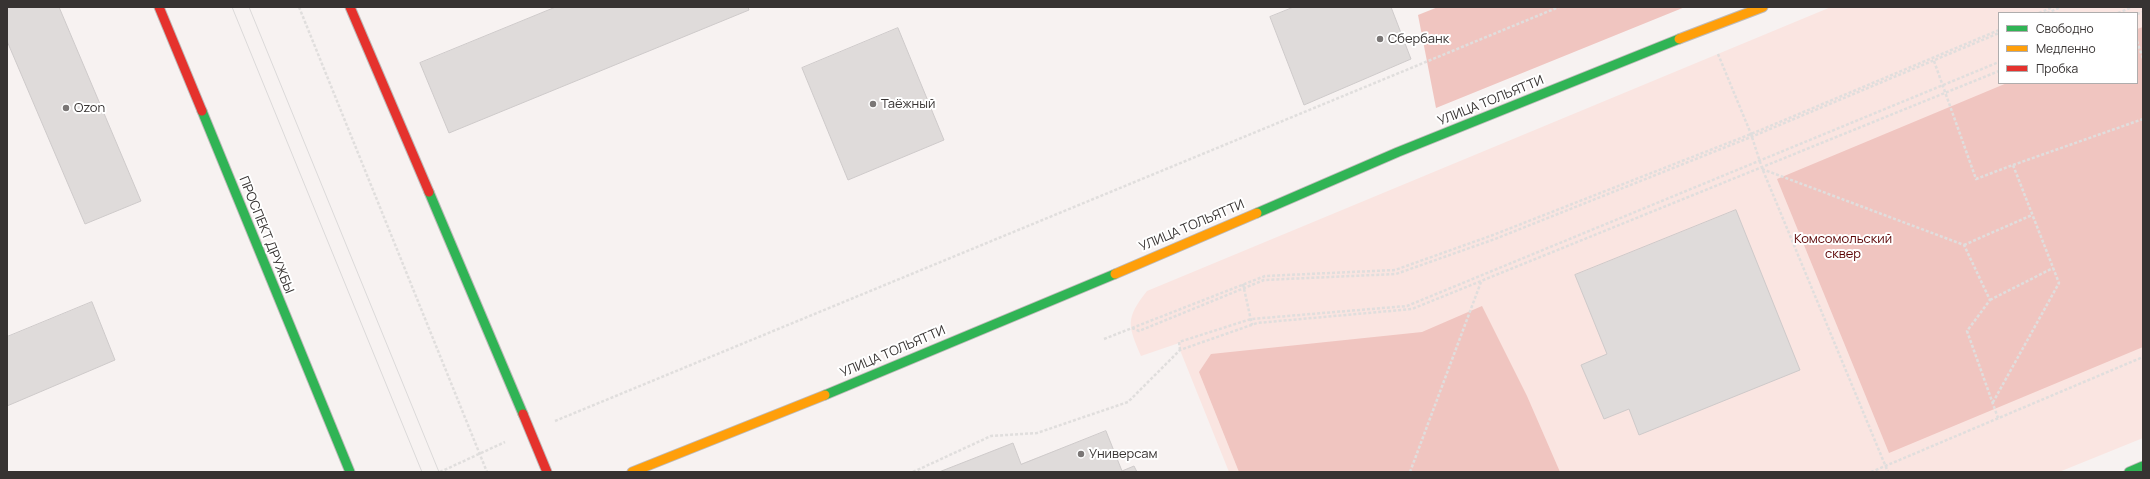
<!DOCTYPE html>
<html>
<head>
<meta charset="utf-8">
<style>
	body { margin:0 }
	#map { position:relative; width:2150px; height:479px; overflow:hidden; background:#f7f2f1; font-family:Manrope,sans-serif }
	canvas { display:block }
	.frame { position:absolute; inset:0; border:8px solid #373332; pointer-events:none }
	.legend { position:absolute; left:1998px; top:12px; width:140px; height:72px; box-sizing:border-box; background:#fff; border:1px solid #afadad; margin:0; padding:5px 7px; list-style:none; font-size:12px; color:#373332 }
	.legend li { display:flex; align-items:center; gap:8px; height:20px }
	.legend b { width:20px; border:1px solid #afadad }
</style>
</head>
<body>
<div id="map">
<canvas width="2150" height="479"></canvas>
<div class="frame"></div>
<ul class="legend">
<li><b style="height:5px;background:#30b455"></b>Свободно</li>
<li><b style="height:5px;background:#ff9f0a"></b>Медленно</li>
<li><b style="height:5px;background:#e5322d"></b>Пробка</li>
</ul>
</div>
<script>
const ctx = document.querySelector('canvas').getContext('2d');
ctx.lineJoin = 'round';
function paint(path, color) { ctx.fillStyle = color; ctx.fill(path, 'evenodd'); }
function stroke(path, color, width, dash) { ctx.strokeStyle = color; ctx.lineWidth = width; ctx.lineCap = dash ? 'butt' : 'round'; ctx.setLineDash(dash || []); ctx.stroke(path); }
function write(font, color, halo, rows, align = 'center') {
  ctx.font = font + ' Manrope,sans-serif'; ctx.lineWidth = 4; ctx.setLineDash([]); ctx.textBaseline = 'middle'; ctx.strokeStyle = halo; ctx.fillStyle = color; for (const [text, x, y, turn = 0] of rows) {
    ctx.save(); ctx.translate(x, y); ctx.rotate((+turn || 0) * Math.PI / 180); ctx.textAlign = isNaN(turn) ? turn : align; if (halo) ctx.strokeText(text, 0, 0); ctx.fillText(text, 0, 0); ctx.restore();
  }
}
const green = new Path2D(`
	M1831,7H2143V438L2059,472H1229L1180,350L1179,343L1141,356C1128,325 1125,319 1147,291ZM1999,13H2137V83H1999Z`);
const forest = new Path2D(`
	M1438,7H1685L1436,108L1418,15Z
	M2143,27V347L1889,453L1777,179L2007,83H2137V29Z
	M1482,306L1527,396L1560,472H1239L1199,372L1211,354L1422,332Z`);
const building = new Path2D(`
	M7,7H59L141,201L85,224L7,41Z
	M556,7H748L749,10L449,133L420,63Z
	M1294,7H1391L1411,59L1304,105L1270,17Z
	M898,28L944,140L848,180L802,68Z
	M1736,210L1800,370L1639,435L1629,409L1604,419L1581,365L1607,354L1575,275Z
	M92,302L115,360L7,406V337Z
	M1106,431L1122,471L1134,466L1137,472H939L1013,443L1021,464Z`);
const path = new Path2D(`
	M299,7L487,472
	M2039,13L2053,7
	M2047,13L2061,7
	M2118,13L2132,7
	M2137,14L2143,12
	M2137,41L2143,59
	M1718,54L1751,134L1762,168L1888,472
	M1934,61L1976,179L2013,165L2059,283L1992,404
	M2013,165L2143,119
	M1762,169L1964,245L1990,300L1967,331L1998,418
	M1964,245L2032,215
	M1243,284L1252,325
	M1990,300L2053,268
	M1132,328L1139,331L1264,280L1396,274L1495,239L1751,137L1999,33
	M1104,339L1265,276L1395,270L1493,235L1751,134L1999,30
	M1180,350L1179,342L1251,319L1407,306L1999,62
	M555,421L1559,7
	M440,472L505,442
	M913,472L991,436L1037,433L1128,402L1180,350L1257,323L1412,309L1999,71
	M1410,472L1481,282
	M1871,472L2143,357`);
const fast = new Path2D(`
	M202,111L350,472
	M429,192L523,414
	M1257,213L1398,152L1679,39
	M825,395L1115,274
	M2129,472L2143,466`);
const slow = new Path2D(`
	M1679,39L1763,7
	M1115,274L1257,213
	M632,472L825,395`);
const jam = new Path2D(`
	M159,7L202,111
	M350,7L429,192
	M523,414L547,472`);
const tram = new Path2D(`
	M232,7L422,472
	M249,7L439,472`);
const markers = [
	[1380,39,4,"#7a7675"],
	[873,104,4,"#7a7675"],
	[66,108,4,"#7a7675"],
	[1081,454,4,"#7a7675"]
];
const poiNames = [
	["Сбербанк",1388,39],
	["Таёжный",881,104],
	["Ozon",74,108],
	["Универсам",1089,454]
];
const streetNames = [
	["УЛИЦА ТОЛЬЯТТИ",1491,101,-22],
	["УЛИЦА ТОЛЬЯТТИ",1192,226,-23],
	["ПРОСПЕКТ ДРУЖБЫ",266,235,68],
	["УЛИЦА ТОЛЬЯТТИ",893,352,-23]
];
const parkNames = [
	["Комсомольский",1843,239],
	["сквер",1843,254]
];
paint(green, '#fae5e1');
paint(forest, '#f0c5c0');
paint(building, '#dfdbda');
stroke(building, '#cecaca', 1);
stroke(fast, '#bebab9', 11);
stroke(slow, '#bebab9', 11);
stroke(jam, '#bebab9', 11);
stroke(path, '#e0dedd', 2.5, [3, 2]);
stroke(fast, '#30b455', 9);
stroke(slow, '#ff9f0a', 9);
stroke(jam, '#e5322d', 9);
stroke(tram, '#dbd9d9', 1);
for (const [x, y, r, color] of markers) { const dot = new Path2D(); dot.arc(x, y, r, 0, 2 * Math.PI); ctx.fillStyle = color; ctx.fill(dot); stroke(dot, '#fff', 1.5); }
write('13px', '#373332', '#fff', poiNames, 'left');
write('13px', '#373332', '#fff', streetNames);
write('13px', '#5a0202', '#fff', parkNames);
</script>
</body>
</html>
